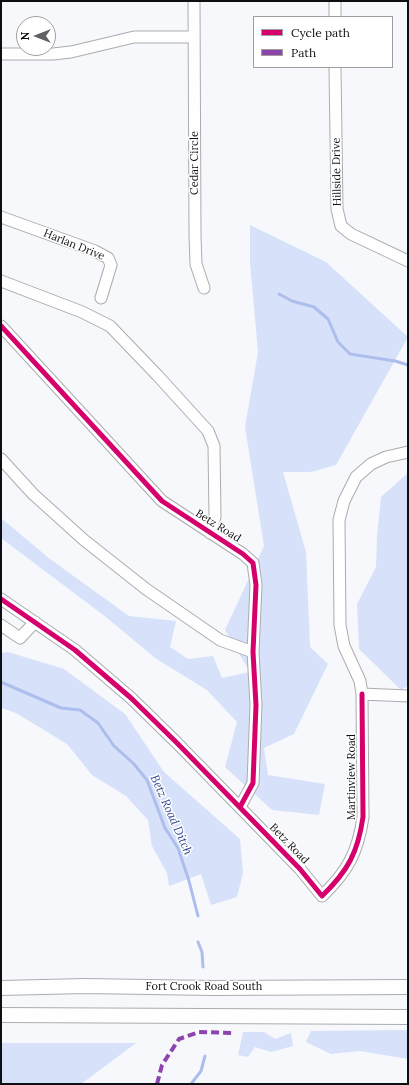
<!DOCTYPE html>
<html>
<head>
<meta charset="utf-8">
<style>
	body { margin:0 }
	#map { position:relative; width:409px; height:1085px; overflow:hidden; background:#f7f8fc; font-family:Lora,serif }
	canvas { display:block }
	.frame { position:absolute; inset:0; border:2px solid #0e0f12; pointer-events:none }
	.legend { position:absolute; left:253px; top:16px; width:140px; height:52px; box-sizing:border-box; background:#fff; border:1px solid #9f9fa0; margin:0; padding:5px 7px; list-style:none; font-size:12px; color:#0e0f12 }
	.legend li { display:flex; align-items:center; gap:8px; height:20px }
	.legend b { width:20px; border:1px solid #9f9fa0 }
	.north { position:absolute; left:16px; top:16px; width:40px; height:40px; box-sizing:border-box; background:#fff; border:1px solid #9f9fa0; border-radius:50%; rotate:270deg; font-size:11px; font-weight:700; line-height:16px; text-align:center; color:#0e0f12 }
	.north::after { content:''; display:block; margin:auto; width:14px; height:18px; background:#606164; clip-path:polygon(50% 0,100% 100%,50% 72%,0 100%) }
</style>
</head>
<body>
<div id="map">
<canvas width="409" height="1085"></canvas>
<div class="frame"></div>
<ul class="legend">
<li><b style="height:5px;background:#d6006c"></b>Cycle path</li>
<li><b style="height:5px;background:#8e44ad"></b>Path</li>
</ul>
<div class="north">N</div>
</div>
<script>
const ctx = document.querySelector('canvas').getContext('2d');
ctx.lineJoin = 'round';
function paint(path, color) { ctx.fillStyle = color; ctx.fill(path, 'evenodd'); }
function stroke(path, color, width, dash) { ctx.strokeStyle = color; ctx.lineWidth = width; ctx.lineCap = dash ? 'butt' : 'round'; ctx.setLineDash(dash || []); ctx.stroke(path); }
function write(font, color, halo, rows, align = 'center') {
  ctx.font = font + ' Lora,serif'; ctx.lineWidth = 3; ctx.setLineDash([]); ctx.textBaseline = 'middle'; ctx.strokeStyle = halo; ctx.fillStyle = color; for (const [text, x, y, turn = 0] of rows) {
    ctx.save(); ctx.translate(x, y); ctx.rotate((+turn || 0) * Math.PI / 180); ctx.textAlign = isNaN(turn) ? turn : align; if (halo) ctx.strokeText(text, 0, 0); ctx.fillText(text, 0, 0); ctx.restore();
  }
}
const green = new Path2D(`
	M250,225L326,262L408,337L336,465L311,472H283L306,552L310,647L328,664L294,734L264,748L268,775L325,784L319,815L272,810L225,767L237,722L207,690L155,658L106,617L1,538V518L50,559L129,616L176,621L170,647L188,659L213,656L222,678L250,672L225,630L264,546L245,427L258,352L250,263Z
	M408,473V686L401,690L359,649L357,604L376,567L377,537L381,497Z
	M8,652L64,669L125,714L164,772L240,839L243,873L237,897L211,905L201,874L169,886L167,873L152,846L148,820L126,796L92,775L67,744L16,713L1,708V653Z
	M408,1030V1059L360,1051L331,1054L306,1042L311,1031Z
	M243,1032H264L275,1039L291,1033L293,1046L271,1052L255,1047L248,1057L238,1055Z
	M1,1043H136L81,1084H1Z`);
const stream = new Path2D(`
	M279,294L292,301L314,307L328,319L338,342L350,354L395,361L408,365
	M1,682L61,708L80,710L98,723L114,746L133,763L147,780L165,828L178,848L189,881L198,916
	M198,942L202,952L203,967
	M191,1084L201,1071L205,1056`);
const minor = new Path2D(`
	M194,1L195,235L196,264L204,288
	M335,1V17
	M1,54H53L71,52L134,37H193
	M335,67L337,209L341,226L351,234L408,261
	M1,217L95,251L108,258L111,265L101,298
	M1,281L82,312L110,326L158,376L208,431L214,446L215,517L210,533
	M1,326L162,501L243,554L253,563L256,585L253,652L256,705L253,783L240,807
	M408,452L386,457L371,464L356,477L344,501L339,520L340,625L344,646L360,681L362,694L408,696
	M1,459L33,494L84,540L146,589L220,640L253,652
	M1,599L75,650L131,698L177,743L300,869L322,896C348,871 358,852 363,817L362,694
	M1,625L20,638L35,622`);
const major = new Path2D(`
	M1,988L85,986L213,988L408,987
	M1,1015L408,1017`);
const quiet = new Path2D(`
	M157,1084L162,1065L179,1039L199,1032L235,1033`);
const cycleway = new Path2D(`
	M1,326L162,501L243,554L253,563L256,585L253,652L256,705L253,783L240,807
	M1,599L75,650L131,698L177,743L300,869L322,896C348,871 358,852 363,817L362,694`);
const streetNames = [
	["Cedar Circle",195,163,-90],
	["Hillside Drive",337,172,-91],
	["Harlan Drive",74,245,22],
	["Betz Road",218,526,32],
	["Martinview Road",352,777,-90],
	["Betz Road",289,844,46],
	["Fort Crook Road South",204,987]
];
const waterNames = [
	["Betz Road Ditch",171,815,66]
];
paint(green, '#d7e1fa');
stroke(stream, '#adbeec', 3);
stroke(minor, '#abacaf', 13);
stroke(major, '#abacaf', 16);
stroke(minor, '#fefeff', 11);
stroke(major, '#fefeff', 14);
stroke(quiet, '#8e44ad', 4, [8, 4]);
stroke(cycleway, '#d6006c', 5);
write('11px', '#0e0f12', '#fff', streetNames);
write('italic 12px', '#314792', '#fff', waterNames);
</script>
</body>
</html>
